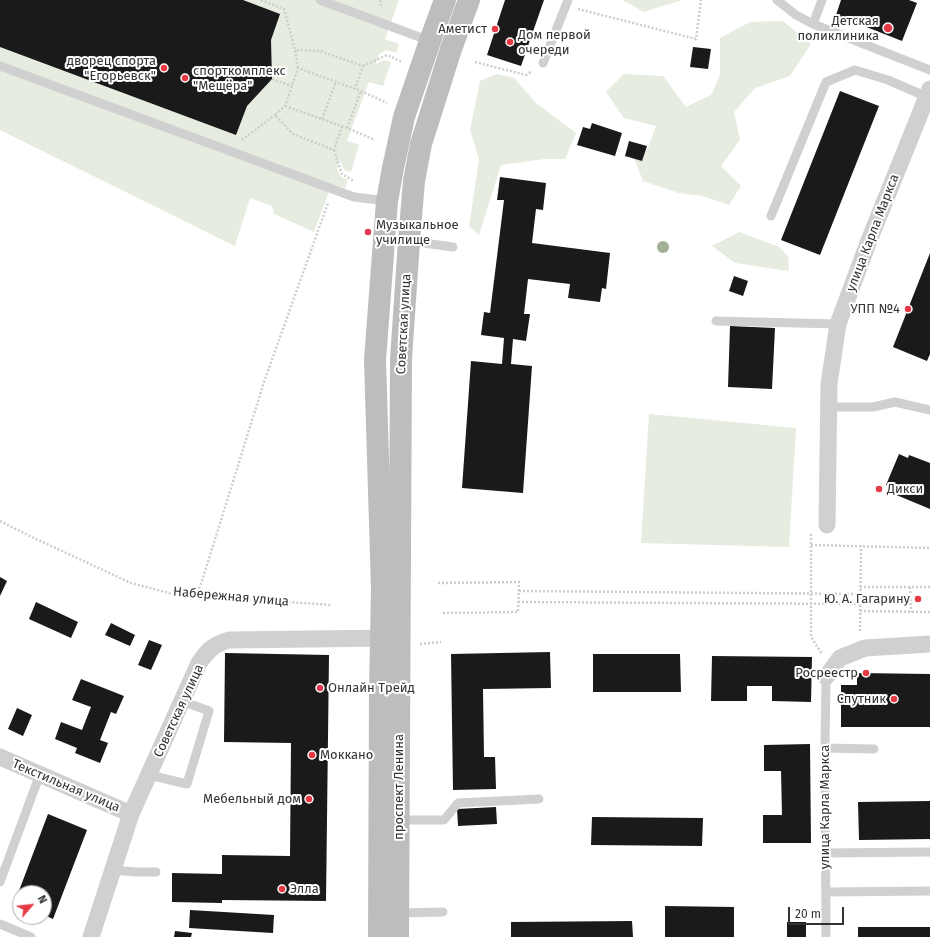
<!DOCTYPE html>
<html>
<head>
<meta charset="utf-8">
<style>
	body { margin:0 }
	#map { position:relative; width:930px; height:937px; overflow:hidden; background:#fff; font-family:"Fira Sans",sans-serif }
	canvas { display:block }
	.north { position:absolute; left:12px; top:885px; width:40px; height:40px; box-sizing:border-box; background:#fff; border:1px solid #adadad; border-radius:50%; rotate:62deg; font-size:11px; font-weight:700; line-height:16px; text-align:center; color:#333 }
	.north::after { content:''; display:block; margin:auto; width:14px; height:18px; background:#e63946; clip-path:polygon(50% 0,100% 100%,50% 72%,0 100%) }
	.scale { position:absolute; left:788px; top:907px; width:56px; height:18px; box-sizing:border-box; border:2px solid #333; border-top:0; padding-left:5px; font-size:12px; line-height:14px; white-space:nowrap; color:#333; -webkit-text-stroke:3px #fff; paint-order:stroke }
</style>
</head>
<body>
<div id="map">
<canvas width="930" height="937"></canvas>
<div class="north">N</div>
<div class="scale">20 m</div>
</div>
<script>
const ctx = document.querySelector('canvas').getContext('2d');
ctx.lineJoin = 'round';
function paint(path, color) { ctx.fillStyle = color; ctx.fill(path, 'evenodd'); }
function stroke(path, color, width, dash) { ctx.strokeStyle = color; ctx.lineWidth = width; ctx.lineCap = dash ? 'butt' : 'round'; ctx.setLineDash(dash || []); ctx.stroke(path); }
function write(font, color, halo, rows, align = 'center') {
  ctx.font = font + ' "Fira Sans",sans-serif'; ctx.lineWidth = 4; ctx.setLineDash([]); ctx.textBaseline = 'middle'; ctx.strokeStyle = halo; ctx.fillStyle = color; for (const [text, x, y, turn = 0] of rows) {
    ctx.save(); ctx.translate(x, y); ctx.rotate((+turn || 0) * Math.PI / 180); ctx.textAlign = isNaN(turn) ? turn : align; if (halo) ctx.strokeText(text, 0, 0); ctx.fillText(text, 0, 0); ctx.restore();
  }
}
const green = new Path2D(`
	M0,0H399L385,39L399,44L396,53L386,50L379,54L376,64L384,60L391,62L383,86L369,82L347,141L359,145L351,172L344,170L340,160L337,169L341,177L348,180L345,188L332,184L314,232L274,214L272,206L250,198L235,246L0,130Z
	M622,0H682L644,12Z
	M783,21L811,44L790,76L755,88L734,112L740,140L721,166L741,186L729,205L703,196L679,193L643,181L634,158L648,148L656,126L624,118L606,92L624,74L663,76L686,107L711,95L720,75V38L750,22Z
	M496,74L514,78L536,103L576,133L565,159H545L501,165L479,235L469,226L479,159L470,130L480,81Z
	M739,232L779,247L788,256L789,271L735,263L712,246Z
	M649,414L796,428L789,547L641,543Z`);
const building = new Path2D(`
	M0,0H243L280,14L271,40L272,79L247,106L236,135L0,47Z
	M505,0H544L521,66L487,55Z
	M841,0H909L917,3L902,41L836,15Z
	M693,47L711,49L708,69L690,67Z
	M840,91L879,106L820,255L781,240Z
	M592,123L622,133L615,156L577,145L583,127L590,129Z
	M629,141L647,146L642,161L625,156Z
	M500,177L546,183L543,210L536,209L532,243L610,253L606,289L602,288L600,302L568,298L570,284L528,279L524,314H530L526,341L513,339L511,364L532,366L523,493L462,488L471,361L502,364L504,338L481,335L484,312L490,313L504,200H497Z
	M930,253V354L927,361L893,347Z
	M734,276L748,281L743,296L729,291Z
	M730,326L775,328L772,389L728,387Z
	M899,454L908,458L909,455L930,463V509L894,494L896,489L886,485Z
	M0,577L7,581L0,596Z
	M36,602L78,622L71,638L29,619Z
	M111,623L135,635L130,646L105,635Z
	M149,640L162,645L151,670L138,665Z
	M550,652L551,688L483,689L484,757H495L496,789L453,790L451,654Z
	M225,653L329,655L326,901L222,900V903L172,902V873L222,874V855L290,856L291,743L224,742Z
	M593,654H680L681,692H593Z
	M712,656L812,657L811,702L772,701V686H747V701H711Z
	M857,673L930,674V727H841V685H857Z
	M81,679L124,696L116,714L111,712L100,740L108,743L100,763L75,753L77,748L55,739L61,722L82,730L91,707L72,700Z
	M17,708L32,715L23,736L8,729Z
	M810,744L811,843H763V815H782L781,771H764V745Z
	M930,801V839L859,840L858,802Z
	M496,807L497,824L458,826L457,809Z
	M48,814L87,830L53,919L44,915V893H20V906L14,904Z
	M592,817L703,818L702,846L591,845Z
	M665,906L734,907V937H665Z
	M190,910L274,915L273,933L189,928Z
	M632,921L633,937H511V922Z
	M787,922H806V937H787Z
	M858,927H930V937H858Z
	M175,931L192,933L191,937H174Z`);
const path = new Path2D(`
	M261,0L284,9L295,50
	M380,0L382,8
	M578,9L696,39L701,0
	M475,62L526,75L532,71
	M363,66L387,55L402,62
	M298,68L295,50L320,51L363,66L355,89
	M272,79L292,86
	M285,106L347,128L375,140
	M322,119L336,82
	M342,126L334,150L293,134L275,115L285,106L298,68L361,91L387,103
	M347,128L361,91
	M242,140L275,115
	M334,150L342,174L354,181
	M0,521L34,538L131,583L173,594L196,596L332,605
	M811,534V637L822,654
	M811,545L930,548
	M438,583L519,582L518,612L441,613
	M860,587H930
	M910,587L911,612
	M519,591L860,594
	M196,596L202,581L264,382L328,203
	M518,602L860,604
	M860,611L930,612
	M860,631L861,546
	M420,644L441,642`);
const service = new Path2D(`
	M320,0L430,41
	M777,0L796,15L813,24
	M822,0L813,24L930,70
	M543,63L568,0
	M0,66L354,197L387,201
	M771,216L826,82L855,70L888,80L927,97
	M409,241L453,247
	M716,321L838,324
	M829,407H873L895,402L930,410
	M825,748L874,749
	M149,775L187,784L209,711L182,701
	M399,820H444L458,803L539,799
	M825,853L930,852
	M114,870L136,872H156
	M0,882L40,774
	M826,892L930,891
	M398,913L443,912
	M0,924L31,937
	M826,937L825,748L826,677`);
const minor = new Path2D(`
	M827,525L829,384L838,324L868,243L930,89
	M826,677L840,658L865,648L930,644
	M0,757L131,814
	M91,937L131,814L199,663C208,650 213,645 229,640L393,638`);
const secondary = new Path2D(`
	M379,937L380,691L382,589L375,360L387,201L393,168L404,117L430,41L445,0
	M398,937L401,359L409,241L414,181L421,144L451,49L469,0`);
const trees = [
	[663,247]
];
const markers = [
	[888,28,5,"#e63946"],
	[495,29,4,"#e63946"],
	[510,42,4,"#e63946"],
	[164,68,4,"#e63946"],
	[185,78,4,"#e63946"],
	[368,232,4,"#e63946"],
	[908,309,4,"#e63946"],
	[879,489,4,"#e63946"],
	[918,599,4,"#e63946"],
	[866,673,4,"#e63946"],
	[320,688,4,"#e63946"],
	[894,699,4,"#e63946"],
	[312,755,4,"#e63946"],
	[309,799,4,"#e63946"],
	[282,889,4,"#e63946"]
];
const poiNames = [
	["Детская",879,21],
	["поликлиника",879,36],
	["Аметист",487,29],
	["Дом первой",518,35,"left"],
	["очереди",518,50,"left"],
	["дворец спорта",156,61],
	["\"Егорьевск\"",156,76],
	["спорткомплекс",193,71,"left"],
	["\"Мещёра\"",193,86,"left"],
	["Музыкальное",376,225,"left"],
	["училище",376,240,"left"],
	["УПП №4",900,309],
	["Дикси",887,489,"left"],
	["Ю. А. Гагарину",910,599],
	["Росреестр",858,673],
	["Онлайн Трейд",328,688,"left"],
	["Спутник",886,699],
	["Моккано",320,755,"left"],
	["Мебельный дом",301,799],
	["Элла",290,889,"left"]
];
const streetNames = [
	["улица Карла Маркса",873,233,-69],
	["Советская улица",404,324,-87],
	["Набережная улица",231,597,5],
	["Советская улица",179,711,-65],
	["Текстильная улица",66,786,23],
	["проспект Ленина",399,787,-90],
	["улица Карла Маркса",825,807,-90]
];
paint(green, '#e6ecdf');
paint(building, '#1a1a1a');
stroke(path, '#cdcdcd', 2.5, [2, 2]);
stroke(service, '#d0d0d0', 9);
stroke(minor, '#d0d0d0', 17);
stroke(secondary, '#bdbdbd', 22);
ctx.fillStyle = '#a2b095';
for (const [x, y] of trees) { ctx.beginPath(); ctx.arc(x, y, 6, 0, 2 * Math.PI); ctx.fill(); }
for (const [x, y, r, color] of markers) { const dot = new Path2D(); dot.arc(x, y, r, 0, 2 * Math.PI); ctx.fillStyle = color; ctx.fill(dot); stroke(dot, '#fff', 1.5); }
write('13px', '#333', '#fff', poiNames, 'right');
write('13px', '#333', '#fff', streetNames);
</script>
</body>
</html>
